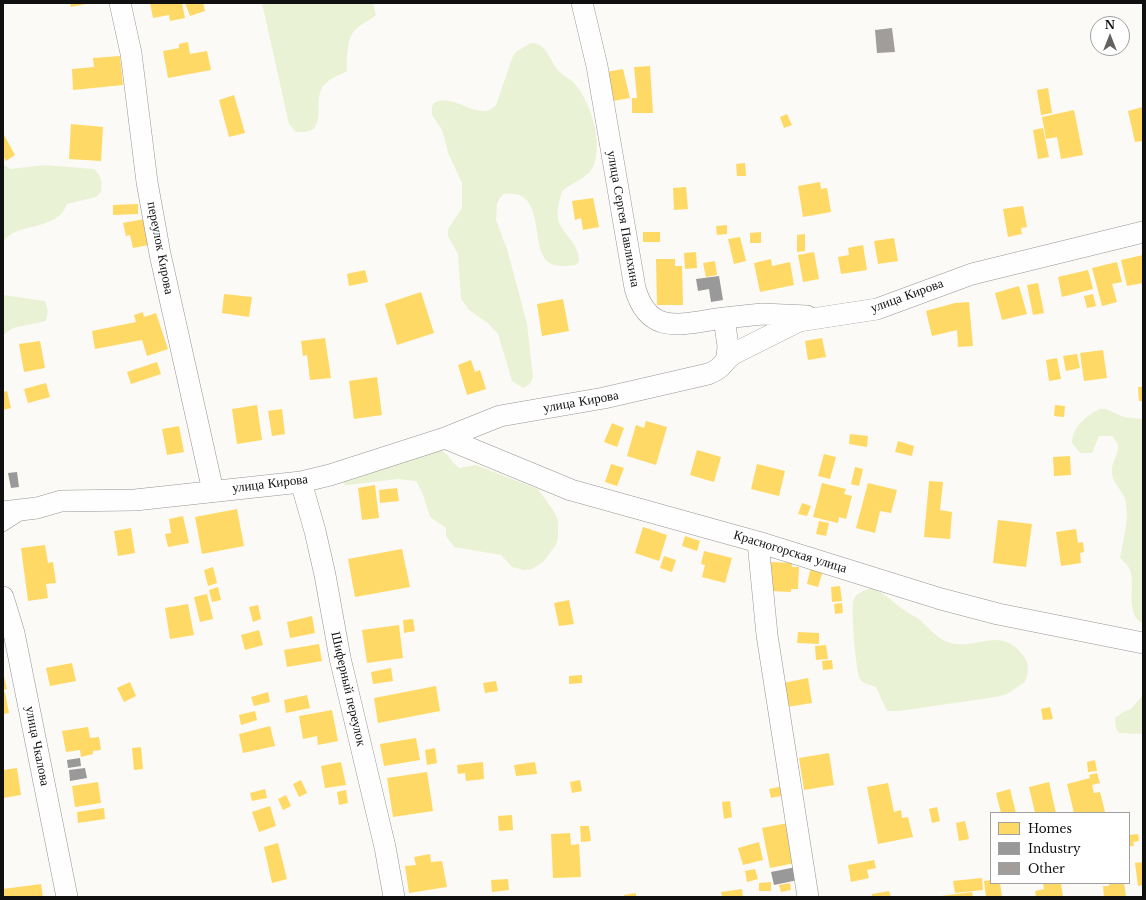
<!DOCTYPE html>
<html>
<head>
<meta charset="utf-8">
<style>
	body { margin:0 }
	#map { position:relative; width:1146px; height:900px; overflow:hidden; background:#fcfaf6; font-family:"Libre Baskerville",serif }
	canvas { display:block }
	.frame { position:absolute; inset:0; border:4px solid #101010; pointer-events:none }
	.legend { position:absolute; left:990px; top:812px; width:140px; height:72px; box-sizing:border-box; background:#fff; border:1px solid #9f9f9f; margin:0; padding:5px 7px; list-style:none; font-size:12px; color:#101010 }
	.legend li { display:flex; align-items:center; gap:8px; height:20px }
	.legend b { width:20px; border:1px solid #9f9f9f }
	.north { position:absolute; left:1090px; top:16px; width:40px; height:40px; box-sizing:border-box; background:#fff; border:1px solid #9f9f9f; border-radius:50%; rotate:0deg; font-size:11px; font-weight:700; line-height:16px; text-align:center; color:#101010 }
	.north::after { content:''; display:block; margin:auto; width:14px; height:18px; background:#636260; clip-path:polygon(50% 0,100% 100%,50% 72%,0 100%) }
</style>
</head>
<body>
<div id="map">
<canvas width="1146" height="900"></canvas>
<div class="frame"></div>
<ul class="legend">
<li><b style="height:11px;background:#ffd966"></b>Homes</li>
<li><b style="height:11px;background:#999"></b>Industry</li>
<li><b style="height:11px;background:#a09d9b"></b>Other</li>
</ul>
<div class="north">N</div>
</div>
<script>
const ctx = document.querySelector('canvas').getContext('2d');
ctx.lineJoin = 'round';
function paint(path, color) { ctx.fillStyle = color; ctx.fill(path, 'evenodd'); }
function stroke(path, color, width, dash) { ctx.strokeStyle = color; ctx.lineWidth = width; ctx.lineCap = dash ? 'butt' : 'round'; ctx.setLineDash(dash || []); ctx.stroke(path); }
function write(font, color, halo, rows, align = 'center') {
  ctx.font = font + ' "Libre Baskerville",serif'; ctx.lineWidth = 4; ctx.setLineDash([]); ctx.textBaseline = 'middle'; ctx.strokeStyle = halo; ctx.fillStyle = color; for (const [text, x, y, turn = 0] of rows) {
    ctx.save(); ctx.translate(x, y); ctx.rotate((+turn || 0) * Math.PI / 180); ctx.textAlign = isNaN(turn) ? turn : align; if (halo) ctx.strokeText(text, 0, 0); ctx.fillText(text, 0, 0); ctx.restore();
  }
}
const green = new Path2D(`
	M262,3H373L376,15C370,21 360,24 355,30C346,40 347,58 347,71C340,75 330,78 325,84C313,96 324,115 314,129L305,132H296L289,124Z
	M531,43C547,43 549,59 557,69C562,75 567,77 572,81C589,97 602,138 595,161C591,178 574,181 562,191C560,199 556,211 558,219C563,236 580,243 579,262L576,265C568,266 558,267 551,264C527,251 549,188 504,194L500,198L497,204L496,220L508,252L527,324L533,377L530,384L523,388L512,381L498,334L489,324L469,310L461,299L458,254L448,236V229L462,208V183L449,155L442,130L432,115V106L434,103C454,91 478,124 496,105L513,56L517,51Z
	M3,164L10,169L44,165L94,169C102,176 102,183 101,192L96,197L67,204C65,208 63,213 60,215C44,230 15,224 3,242Z
	M3,295L45,301L48,311L46,321L13,328L3,335Z
	M1100,409H1106L1124,417L1143,419V624C1124,613 1136,587 1130,570C1128,565 1124,562 1120,558C1123,539 1130,519 1125,499C1122,490 1113,483 1112,474C1110,463 1119,456 1118,444L1112,436H1099L1092,453H1080L1072,443C1072,428 1086,415 1100,409Z
	M438,449C449,452 450,463 460,468L476,465L538,489L555,513L558,521V537L556,545L543,562L532,569L524,570L512,567L501,555L454,547L446,536V528L430,517L422,492L416,481L398,479L348,485H345L341,480Z
	M872,588C886,593 893,603 904,610C909,614 915,616 920,620C927,626 934,635 943,640C970,655 998,623 1022,654C1030,664 1029,671 1025,682L1007,694L996,697L899,711H887L876,687C871,685 863,684 860,679C856,672 850,606 854,599C858,592 865,590 872,588Z
	M1143,695V734L1119,733L1116,729L1115,718L1125,711L1131,709Z`);
const homes = new Path2D(`
	M70,3H86V4L71,7Z
	M150,3H182L185,18L170,21L169,15L153,18Z
	M185,3H203L205,11L190,16Z
	M188,42L190,54L207,51L211,70L168,78L163,51L179,48V44Z
	M120,56L123,85L73,90L72,69L94,67L93,58Z
	M650,66L653,113H632V98H637L634,67Z
	M623,69L630,98L613,101L606,72Z
	M1048,88L1052,113L1041,115L1037,90Z
	M234,95L245,133L229,137L219,100Z
	M1143,107V141L1135,142L1128,111Z
	M1074,110L1083,155L1061,159L1057,137L1046,139L1042,117Z
	M787,114L792,125L784,128L780,117Z
	M71,124L103,127L101,161L69,159Z
	M1043,128L1049,157L1038,159L1033,130Z
	M3,133L15,155L6,161L3,156Z
	M745,163L746,176H737L736,164Z
	M820,182L821,189L827,188L831,212L803,217L798,186Z
	M686,187L688,209L674,210L673,188Z
	M593,198L599,227L583,230L581,218L575,220L572,201Z
	M138,204V214L113,215V205Z
	M1023,206L1027,227L1021,228L1022,234L1008,237L1003,209Z
	M144,219L149,245L133,248L130,235L126,236L123,223Z
	M727,225V234L717,235L716,226Z
	M643,232H660V242H643Z
	M761,232V243H750V233Z
	M805,234V251L797,252V235Z
	M740,237L746,261L734,264L728,239Z
	M894,238L898,261L878,264L874,241Z
	M863,245L867,270L841,274L838,257L849,255L848,248Z
	M696,252L697,268L685,269L684,253Z
	M814,252L819,279L803,282L798,255Z
	M1143,255V283L1127,286L1121,260Z
	M656,259H675V266H682L683,305H657Z
	M771,259L772,266L790,262L794,285L760,292L754,263Z
	M715,261L717,275L706,277L703,263Z
	M1117,262L1122,282L1112,284L1117,302L1102,306L1092,268Z
	M365,270L368,282L349,286L347,274Z
	M1088,270L1093,289L1062,297L1058,277Z
	M1038,283L1044,313L1033,315L1027,285Z
	M1019,286L1027,314L1002,320L995,293Z
	M421,292L434,333L397,345L385,304Z
	M224,294L252,297L249,317L222,313Z
	M1093,294L1096,306L1087,308L1084,296Z
	M563,299L569,331L542,336L537,304Z
	M969,302L973,346L958,347L957,330L932,336L926,311L955,303Z
	M143,312L144,317L156,313L168,349L147,356L142,340L95,349L92,331L136,322L134,315Z
	M325,338L331,378L310,380L307,355L303,356L301,341Z
	M822,338L826,357L808,360L805,341Z
	M40,341L45,368L24,372L19,344Z
	M1103,350L1107,378L1084,381L1080,353Z
	M1077,354L1080,368L1066,371L1063,356Z
	M1057,358L1061,379L1049,381L1046,360Z
	M471,360L475,372L480,370L486,389L467,395L458,365Z
	M157,362L161,374L131,384L127,372Z
	M377,377L382,415L354,419L349,381Z
	M46,383L50,397L28,403L24,389Z
	M1138,387H1143V401H1139Z
	M7,391L11,408L3,410V392Z
	M257,405L262,440L237,444L232,409Z
	M1055,405L1065,406L1064,417L1054,416Z
	M282,409L285,434L272,436L268,411Z
	M646,421L667,427L656,465L627,456L636,425L644,428Z
	M612,423L624,428L617,447L604,442Z
	M179,426L184,452L167,455L162,429Z
	M850,434L868,436L867,447L849,444Z
	M898,441L914,446L912,456L895,452Z
	M697,450L721,457L714,482L690,475Z
	M824,454L836,457L830,479L818,476Z
	M1070,456L1071,475L1054,476L1053,457Z
	M611,464L624,468L617,486L605,482Z
	M757,464L785,471L779,496L751,489Z
	M855,467L863,469L859,486L851,484Z
	M929,481L943,482L940,510L952,512L950,539L924,537Z
	M822,483L846,489L844,494L852,496L846,519L839,517L838,523L813,517Z
	M868,483L897,490L891,513L880,511L875,533L856,528Z
	M375,485L379,518L362,520L358,488Z
	M397,488L399,501L380,503L379,490Z
	M802,503L811,506L807,516L798,514Z
	M237,509L244,546L202,554L195,517Z
	M183,516L189,543L168,547L165,534L171,533L169,519Z
	M998,520L1032,524L1026,567L993,563Z
	M819,521L829,523L826,536L816,534Z
	M643,527L667,535L659,561L635,553Z
	M131,528L135,553L118,556L114,531Z
	M1076,529L1078,543L1083,542L1084,552L1080,553L1081,563L1061,566L1056,532Z
	M685,536L700,541L697,551L682,546Z
	M45,545L48,563L53,562L56,583L46,584L48,598L28,601L21,548Z
	M402,549L410,587L355,597L348,559Z
	M704,551L732,558L725,583L702,577L705,565L701,564Z
	M664,556L676,560L672,572L660,568Z
	M771,562L792,563V567H799L798,589H791V592L771,591Z
	M213,567L217,583L208,586L204,570Z
	M811,567L823,571L818,587L807,584Z
	M840,586L842,601L832,602L831,587Z
	M218,587L221,600L212,602L209,590Z
	M207,594L213,619L200,622L194,597Z
	M569,600L574,624L559,626L554,603Z
	M842,603L843,613L835,614L834,604Z
	M188,604L194,635L170,639L165,608Z
	M258,605L261,619L253,622L249,607Z
	M312,616L315,633L290,638L287,622Z
	M413,619L415,631L404,633L403,620Z
	M399,625L403,658L367,663L362,630Z
	M259,630L263,645L245,650L241,635Z
	M798,632L819,633V644L797,643Z
	M319,644L322,661L287,667L284,650Z
	M826,645L828,659L816,660L815,646Z
	M832,660L833,669L823,670L822,661Z
	M72,663L76,681L50,686L46,668Z
	M391,668L393,681L373,684L371,672Z
	M3,672L7,689L3,690Z
	M582,675V683L569,684V676Z
	M808,678L812,703L787,707L783,683Z
	M496,681L498,691L485,693L483,683Z
	M130,682L136,696L124,702L117,688Z
	M436,686L440,711L378,723L374,698Z
	M3,692H5L9,713L3,714Z
	M268,692L270,702L254,706L251,697Z
	M307,695L310,708L286,713L284,700Z
	M1050,707L1053,719L1043,720L1041,709Z
	M332,710L338,741L318,745L317,736L303,739L299,716Z
	M255,711L257,720L241,725L239,715Z
	M270,726L275,746L243,753L239,734Z
	M88,727L90,738L99,737L101,750L93,751V754L81,757L80,750L66,752L62,731Z
	M416,738L420,760L384,766L380,744Z
	M141,747L143,769L134,770L132,748Z
	M435,748L437,763L427,765L425,750Z
	M829,753L834,785L804,790L799,758Z
	M1095,760L1097,771L1088,772L1087,762Z
	M341,762L346,785L325,788L321,766Z
	M483,762L484,779L466,781L465,773L458,774L457,765Z
	M535,762L537,774L516,776L514,765Z
	M17,768L21,795L3,798V770Z
	M427,772L433,811L393,817L387,778Z
	M1097,773L1100,783L1092,785L1094,793L1100,792L1105,812L1074,813L1067,784L1090,778L1089,775Z
	M301,780L307,793L299,797L293,784Z
	M580,780L582,791L572,793L570,782Z
	M98,782L101,803L75,807L72,786Z
	M1049,782L1056,813H1035L1029,787Z
	M888,783L894,812L901,810L902,818L908,817L913,837L878,844L867,787Z
	M783,786L785,795L771,798L769,789Z
	M265,789L267,798L252,801L250,793Z
	M1010,789L1016,813H1001L996,793Z
	M346,790L348,803L339,805L337,792Z
	M286,795L291,806L283,810L278,799Z
	M730,801L732,817L724,819L722,802Z
	M270,806L276,826L259,832L252,812Z
	M937,807L940,821L932,823L929,809Z
	M104,808L105,819L78,823L77,812Z
	M512,815L513,830L499,831L498,816Z
	M965,821L969,839L959,841L956,823Z
	M788,823L795,863L770,868L762,828Z
	M580,826H589L591,841L581,842Z
	M570,833L571,845L579,844L581,877L553,878L551,834Z
	M1138,834L1139,841L1133,842L1134,846H1129V835Z
	M759,842L763,860L743,865L738,848Z
	M278,843L287,879L272,883L264,847Z
	M430,854L431,862L442,861L447,887L409,893L405,866L416,865L414,857Z
	M874,860L876,868L867,870L869,878L851,882L848,865Z
	M1143,862V885L1138,886L1135,863Z
	M755,869L758,879L747,882L745,871Z
	M982,878L983,890L955,893L953,881Z
	M508,879L509,890L492,892L491,880Z
	M991,880V883H1000L1002,897H986L984,881Z
	M771,882V891H759V883Z
	M790,883L791,890L781,892L779,885Z
	M1043,883H1061L1063,897H1036L1035,891L1044,889Z
	M1109,883H1124L1126,897H1104L1103,886H1109Z
	M41,884L43,897H3V889Z
	M742,889L743,897H722L721,892Z
	M889,891L891,897H872V894Z
	M972,892L973,897H941V896Z
	M636,893V897H624V895Z`);
const industry = new Path2D(`
	M719,276L723,300L711,302L709,289L698,291L696,279Z
	M17,472L19,487L11,488L8,473Z
	M80,758L81,766L68,768L67,760Z
	M85,768L87,778L70,781L69,770Z
	M796,867L798,880L774,885L771,872Z`);
const building = new Path2D(`
	M892,28L895,52L877,53L875,30Z`);
const service = new Path2D(`
	M3,526L20,515`);
const minor = new Path2D(`
	M120,3L131,53L147,182L160,254L213,491
	M582,3L597,66L635,288C649,338 684,323 724,318L728,346L727,358
	M724,318L762,314L807,316
	M445,438L571,490L758,542L941,599L998,614L1143,643
	M301,482L315,531L325,575L340,658L385,847L394,897
	M3,512L37,508L61,501L135,500L301,482L330,475L445,438L500,416L604,398L708,374C724,368 721,363 733,354L799,321L877,309L972,274L1143,232
	M758,542L767,635L808,897
	M3,597L14,633L67,897`);
const streetNames = [
	["улица Сергея Павлихина",623,219,80],
	["переулок Кирова",160,248,79],
	["улица Кирова",907,296,-20],
	["улица Кирова",581,402,-10],
	["улица Кирова",270,484,-7],
	["Красногорская улица",790,552,17],
	["Шиферный переулок",348,689,77],
	["улица Чкалова",37,746,79]
];
paint(green, '#eaf2d5');
paint(homes, '#ffd966');
paint(industry, '#999');
paint(building, '#a09d9b');
stroke(service, '#969594', 12);
stroke(minor, '#969594', 22);
stroke(service, '#fffefe', 11);
stroke(minor, '#fffefe', 21);
write('13px', '#101010', '#fff', streetNames);
</script>
</body>
</html>
